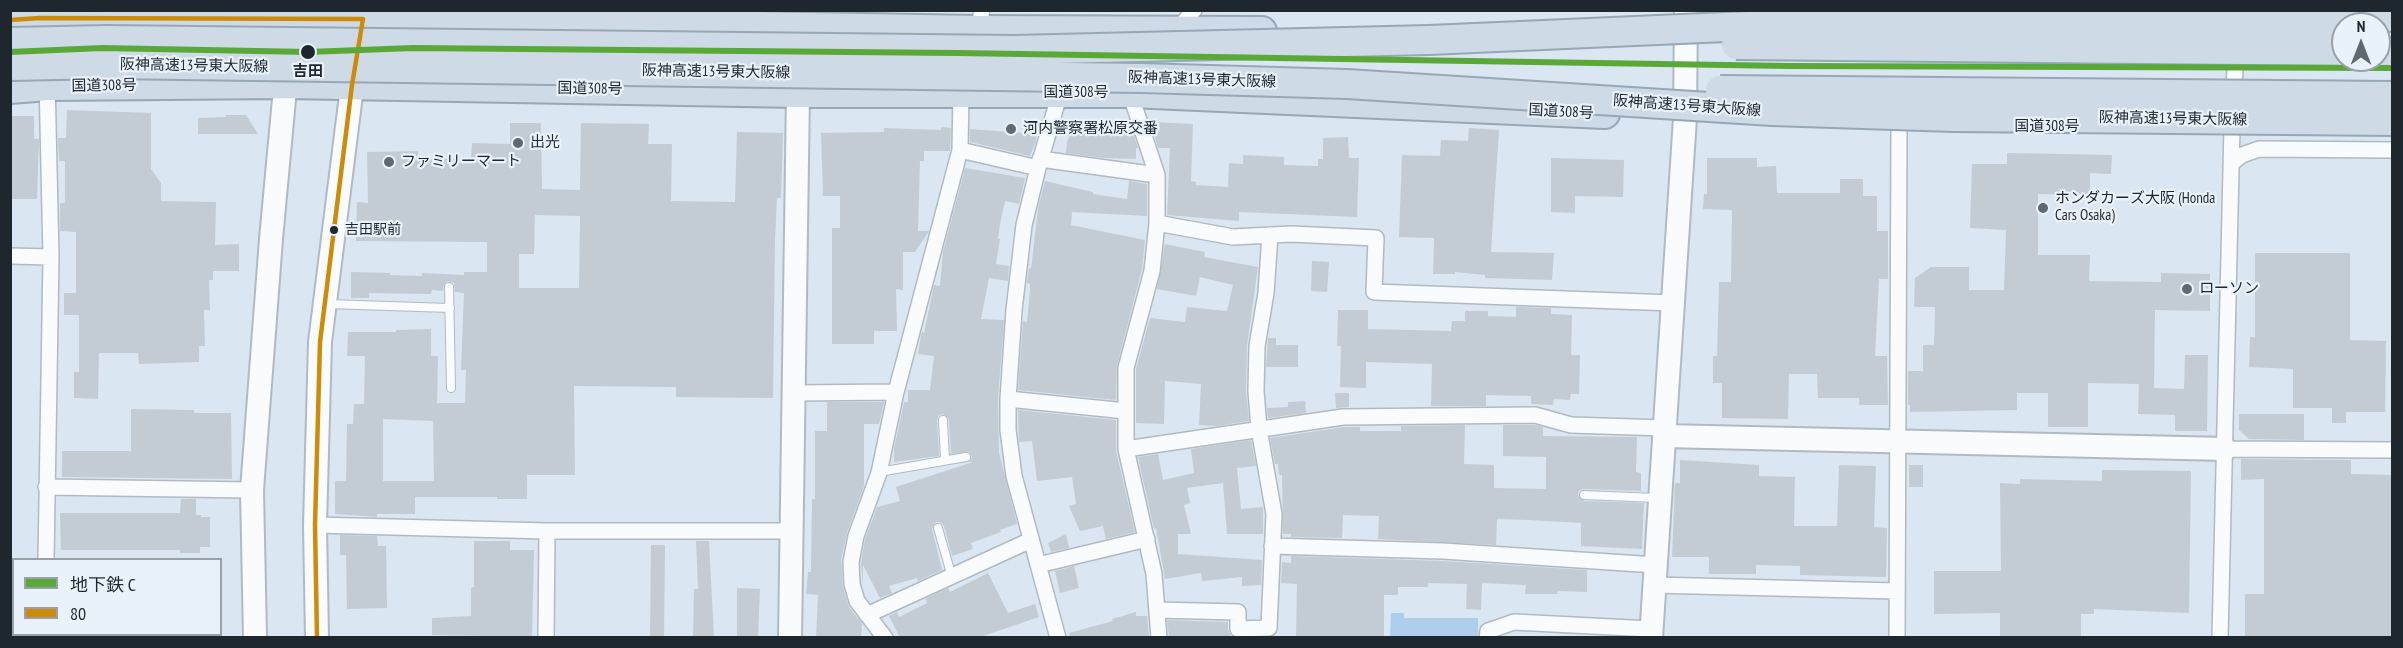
<!DOCTYPE html>
<html>
<head>
<meta charset="utf-8">
<style>
	body { margin:0 }
	#map { position:relative; width:2403px; height:648px; overflow:hidden; background:#dae6f1; font-family:"PT Sans Narrow","Noto Sans JP",sans-serif }
	canvas { display:block }
	.frame { position:absolute; inset:0; border:12px solid #1e262e; pointer-events:none }
	.legend { position:absolute; left:12px; top:558px; width:210px; height:78px; box-sizing:border-box; background:#e9f2fa; border:2px solid #98a0a8; margin:0; padding:8px 10px; list-style:none; font-size:18px; color:#1e262e }
	.legend li { display:flex; align-items:center; gap:12px; height:30px }
	.legend b { width:30px; border:2px solid #98a0a8 }
	.north { position:absolute; left:2331px; top:12px; width:60px; height:60px; box-sizing:border-box; background:#e9f2fa; border:2px solid #98a0a8; border-radius:50%; rotate:0deg; font-size:16px; font-weight:700; line-height:24px; text-align:center; color:#1e262e }
	.north::after { content:''; display:block; margin:auto; width:21px; height:27px; background:#606972; clip-path:polygon(50% 0,100% 100%,50% 72%,0 100%) }
</style>
</head>
<body>
<div id="map">
<canvas width="2403" height="648"></canvas>
<div class="frame"></div>
<ul class="legend">
<li><b style="height:8px;background:#5aa938"></b>地下鉄 C</li>
<li><b style="height:8px;background:#cc8c09"></b>80</li>
</ul>
<div class="north">N</div>
</div>
<script>
const ctx = document.querySelector('canvas').getContext('2d');
ctx.lineJoin = 'round';
function paint(path, color) { ctx.fillStyle = color; ctx.fill(path, 'evenodd'); }
function stroke(path, color, width, dash) { ctx.strokeStyle = color; ctx.lineWidth = width; ctx.lineCap = dash ? 'butt' : 'round'; ctx.setLineDash(dash || []); ctx.stroke(path); }
function write(font, color, halo, rows, align = 'center') {
  ctx.font = font + ' "PT Sans Narrow","Noto Sans JP",sans-serif'; ctx.lineWidth = 4.5; ctx.setLineDash([]); ctx.textBaseline = 'middle'; ctx.strokeStyle = halo; ctx.fillStyle = color; for (const [text, x, y, turn = 0] of rows) {
    ctx.save(); ctx.translate(x, y); ctx.rotate((+turn || 0) * Math.PI / 180); ctx.textAlign = isNaN(turn) ? turn : align; if (halo) ctx.strokeText(text, 0, 0); ctx.fillText(text, 0, 0); ctx.restore();
  }
}
const green = new Path2D(`
	M1391,613H1404V618H1478V637H1390Z`);
const building = new Path2D(`
	M67,110L151,113V169L161,183V201L216,202L215,245L239,244V271H213V280H209L210,310H204L205,346H199V362L139,364L138,353H99L98,399L74,398V372H79V315H64V293H76V232L60,231V203H65V161H59L58,138H66Z
	M226,115H246L258,134H198V118L226,117Z
	M10,116H34V139H39L37,199H10Z
	M1076,122L1130,123L1138,148H1136V159L1104,158L1066,153L1067,142Z
	M1151,122L1193,124L1191,181L1196,182V185L1228,187L1229,163L1243,164V155L1284,157V165L1318,166V159H1323V138L1348,137L1349,158H1359L1357,217L1239,212V221L1167,215L1170,148H1158Z
	M510,123H541L542,189L580,190L581,123L649,124L648,144H672L671,201L735,202L737,132L783,133L781,198H777L775,240L773,398L676,397V387L574,386L575,475H527V499H497V497H415V514H377V517L335,514V481H346L347,424H353L354,404H364L365,356H347L348,332H396V330L431,329V356H438L437,403H465L466,370H461L464,293L455,292L454,283L448,281L444,285L443,291L432,290L431,294L369,293V298H351V272L390,273V275L422,276V273L464,275V272H487V242L356,241L357,202L368,203L367,152L418,151V159L471,158L472,143L510,144ZM535,215L580,216L579,288H519V254H534ZM383,419L433,421L434,481H383Z
	M941,127L951,128L950,151H924V161H920L918,231H929L915,252H903V290L896,289L897,331H874V344H832V228H840V196H823L821,133L884,132V128L941,130Z
	M1469,128L1499,130L1491,252L1554,253L1552,280L1485,278V275L1455,272V274H1433L1434,238L1399,237L1402,155L1440,156L1441,140L1468,141Z
	M970,129L1036,134V141L1030,156L970,142Z
	M2007,153L2112,155L2111,174L2090,173V195L2038,194V255H2090L2089,281L2161,282V273L2210,274V311L2155,310L2154,388L2184,389L2185,355H2208L2207,431H2175V415L2138,414L2139,384L2088,383V427H2048V393H2017V410L1910,412V405H1908V371H1923V345H1934L1935,307H1914L1915,278L1931,267H1969V290H2004L2006,230L1970,228L1972,164H2007Z
	M1551,158L1624,160L1623,197L1575,196V213L1551,212Z
	M1707,158H1757V167L1776,166L1777,193H1840V179H1863V196H1877V231H1888V279H1879L1875,356H1887L1888,405H1859V398H1818L1817,374H1789L1788,419L1722,418V383H1713V356H1717L1719,282H1731L1732,210L1703,209L1704,194H1707Z
	M965,168L1025,178L1019,204L1005,201L1000,224L998,239H1000L996,264L1009,266L1008,281L989,278L981,319L1004,320L998,398L999,453L1017,524L1000,530L1001,532L971,543L973,549L952,556L944,526L940,522H936L932,529L942,570L918,581L917,578L889,586L892,593L880,598L863,565V586L861,563L865,539L877,507L900,501L896,487L973,462H969L972,457L969,452L951,454L949,419L943,414L939,415L937,420L939,456L894,462V449L904,402H908V390H930L934,356L918,354L921,335L922,332L924,333L934,285L940,286L943,252Z
	M1045,181L1093,192V194L1127,199L1129,181L1147,184V216L1072,212L1071,225L1145,240L1142,269L1117,366L1116,400L1018,390L1023,321L1027,322L1030,291V284L1027,283L1029,268L1031,269L1038,208Z
	M1165,244L1205,252L1204,257L1258,267L1247,346L1246,391L1249,421L1216,426L1199,425L1201,384L1165,381L1164,424L1136,423V369L1150,318L1185,322L1187,307L1227,311L1233,285L1200,277L1196,296L1157,289Z
	M2255,253H2350V340L2386,341L2385,412H2346V423H2332V408H2293V369L2249,367L2250,337H2255Z
	M1312,261L1329,262L1327,292L1311,291Z
	M1516,307L1551,308V314L1572,315L1571,355H1580L1579,394H1571L1570,400L1554,399L1553,405L1531,404V396L1486,395V406H1431L1432,364L1366,362V388L1340,387L1341,346H1337L1338,310H1368V329L1451,331L1452,321H1465V311H1488V316L1516,317Z
	M1268,338H1276V345H1298V367H1266Z
	M1335,393H1349V407L1336,408Z
	M1305,401L1306,413L1268,418L1267,408L1288,407V402Z
	M827,402H884L879,424H864V486L847,533L841,560L843,587L849,607L862,624L861,638H816L818,595L806,594L808,572H811L812,499H815V431H827Z
	M131,409L194,410V413H231L232,479L62,477V451H131Z
	M1018,410L1116,420V451L1135,532L1106,539L1103,526L1080,531L1069,506L1076,504L1072,477L1037,481L1032,441L1019,442Z
	M2239,414H2304V440L2249,439L2239,430Z
	M1465,425L1464,464L1494,465V488L1546,489V457L1503,456V425H1534L1543,427V436L1637,437L1636,472L1641,473V491L1584,489L1579,491L1578,495L1584,501L1644,503L1642,549L1581,546V523L1528,520L1497,519L1496,545L1378,539L1379,516L1343,515L1342,538L1291,537V534H1283L1282,475H1279L1278,464H1275L1270,438L1344,427H1360V431H1401V426Z
	M1251,440L1256,466L1237,468L1241,509L1263,507V534H1227L1223,483L1187,488L1190,503L1184,505L1191,534H1178V554L1262,560L1261,585L1242,586V577L1202,581L1201,573L1165,579L1156,528L1154,529L1138,457L1158,454L1163,480L1194,473L1191,449Z
	M2241,459L2351,460V474L2392,475V638H2245V594H2264V479L2241,480Z
	M1680,460L1759,465V476L1795,477L1794,526H1837L1839,465L1876,466L1874,527L1887,528L1886,577L1800,575V566L1756,565V574H1709V557H1672L1675,483H1680Z
	M1909,465H1923V487H1909Z
	M2102,470L2191,471L2189,613L2094,609V614H2081V638H2000V613L1934,614V571H2001L2000,483L2020,484V479L2102,481Z
	M181,499H196V515H201V517H210V547H200V553H180V550H61L60,513H180Z
	M1066,534L1069,548L1051,552L1048,543Z
	M340,535L377,536L378,546H386L387,608L347,609L346,555H340Z
	M474,541H510V550H534L532,637L432,635V618L471,616V588L474,587Z
	M696,541H709L714,638H693L694,589H698Z
	M651,545H665L664,638H650Z
	M1291,556L1443,561L1587,570V592L1558,591L1557,594H1525L1526,585L1482,583L1481,610L1466,609L1467,584L1428,583V587H1398V595H1384V638H1296L1297,584L1281,583L1282,562L1291,563Z
	M1074,566L1079,588L1060,593L1055,571Z
	M988,573L1008,613L1035,604L1039,617L977,638H900L889,616L897,612L899,617L927,603L925,599L948,588L950,592Z
	M737,588L760,589L758,638H737Z
	M1136,612V616H1147L1149,636L1070,638L1069,633L1113,621L1112,619Z
	M1167,620L1228,622V630L1232,638H1169Z`);
const lane = new Path2D(`
	M449,287L451,388
	M328,304L450,308
	M943,420L945,460
	M879,472L966,457
	M1584,495L1657,498
	M938,528L952,577`);
const street = new Path2D(`
	M978,30L982,10
	M1177,30L1194,10
	M1130,93L1157,175V223L1152,271L1126,368V449L1154,574L1159,638
	M960,150L1038,168
	M1040,159L1157,175
	M2232,163L2242,155L2259,149L2392,150
	M1157,223L1233,237L1291,234L1376,238L1374,292L1673,303
	M10,256L51,257
	M794,393L896,392
	M1008,399L1126,411
	M1126,449L1343,417L1535,415L1571,425L1665,428
	M2225,449L2392,450
	M46,487L252,490
	M315,525L547,531H791
	M1272,546L1443,551L1656,565
	M46,560L51,257L47,80
	M1038,565L1147,539
	M1654,585L1897,591
	M1157,610L1238,612V629L1269,628L1274,514L1259,429L1256,391L1257,346L1266,293L1270,235
	M867,615L1031,540
	M46,638V634
	M546,638L547,531
	M885,638L857,601L852,584L851,562L856,536L879,473L896,392L960,150L961,93
	M1058,638L1014,476L1008,430V399L1014,310L1024,225L1038,168L1060,93
	M1487,638L1488,631L1514,622L1651,629
	M1897,638L1899,126
	M2220,638L2232,127L2238,10`);
const secondary = new Path2D(`
	M1665,436L2225,449
	M255,638L252,490L271,239L287,67
	M317,638L315,525L320,342L354,71
	M790,638L798,93
	M1651,638L1685,118L1686,10`);
const highway = new Path2D(`
	M2316,16L2392,17
	M10,20L40,18L363,19L978,30L1262,31
	M2379,52H2392
	M10,89L48,86L285,84L798,93H1130L1605,114`);
const highwayBridge = new Path2D(`
	M10,42L106,40L1014,50L1429,40L1772,25H2343
	M1736,45L2343,51
	M10,66L108,64L1141,78L1347,84L1772,111L1954,117L2392,121
	M1720,90L2392,96`);
const bus1 = new Path2D(`
	M10,20L40,18L363,19L352,85L320,342L315,525L317,638`);
const metro1 = new Path2D(`
	M10,52L102,48L308,52L413,48L957,53L1789,66L2392,68`);
const markers = [
	[308,52,8,"#1e262e"],
	[1011,129,6,"#606972"],
	[518,143,6,"#606972"],
	[389,162,6,"#606972"],
	[2043,208,6,"#606972"],
	[334,230,5,"#1e262e"],
	[2187,289,6,"#606972"]
];
const busNames = [
	["吉田駅前",345,230]
];
const streetNames = [
	["阪神高速13号東大阪線",194,66,1],
	["阪神高速13号東大阪線",716,72,1],
	["阪神高速13号東大阪線",1202,80,2],
	["国道308号",104,86,-1],
	["国道308号",590,89,1],
	["国道308号",1076,93],
	["阪神高速13号東大阪線",1687,106,4],
	["国道308号",1561,112,3],
	["阪神高速13号東大阪線",2173,119,1],
	["国道308号",2047,127]
];
const stopNames = [
	["吉田",308,72]
];
const poiNames = [
	["河内警察署松原交番",1023,129],
	["出光",530,143],
	["ファミリーマート",401,162],
	["ホンダカーズ大阪 (Honda",2055,199],
	["Cars Osaka)",2055,216],
	["ローソン",2199,289]
];
paint(green, '#afceec');
paint(building, '#c3ccd5');
stroke(lane, '#b1bac3', 10);
stroke(street, '#b1bac3', 18);
stroke(secondary, '#b1bac3', 26);
stroke(highway, '#96a7b6', 32);
stroke(lane, '#f9fbfd', 8);
stroke(street, '#f9fbfd', 15);
stroke(secondary, '#f9fbfd', 22);
stroke(highway, '#cedae5', 28);
stroke(highwayBridge, '#96a7b6', 32, []);
stroke(highwayBridge, '#cedae5', 28);
stroke(bus1, '#cc8c09', 4.5);
stroke(metro1, '#5aa938', 6);
for (const [x, y, r, color] of markers) { const dot = new Path2D(); dot.arc(x, y, r, 0, 2 * Math.PI); ctx.fillStyle = color; ctx.fill(dot); stroke(dot, '#e9f2fa', 2); }
write('14px', '#1e262e', '#e9f2fa', busNames, 'left');
write('15px', '#1e262e', '#e9f2fa', streetNames);
write('bold 15px', '#1e262e', '#e9f2fa', stopNames);
write('15px', '#1e262e', '#e9f2fa', poiNames, 'left');
</script>
</body>
</html>
